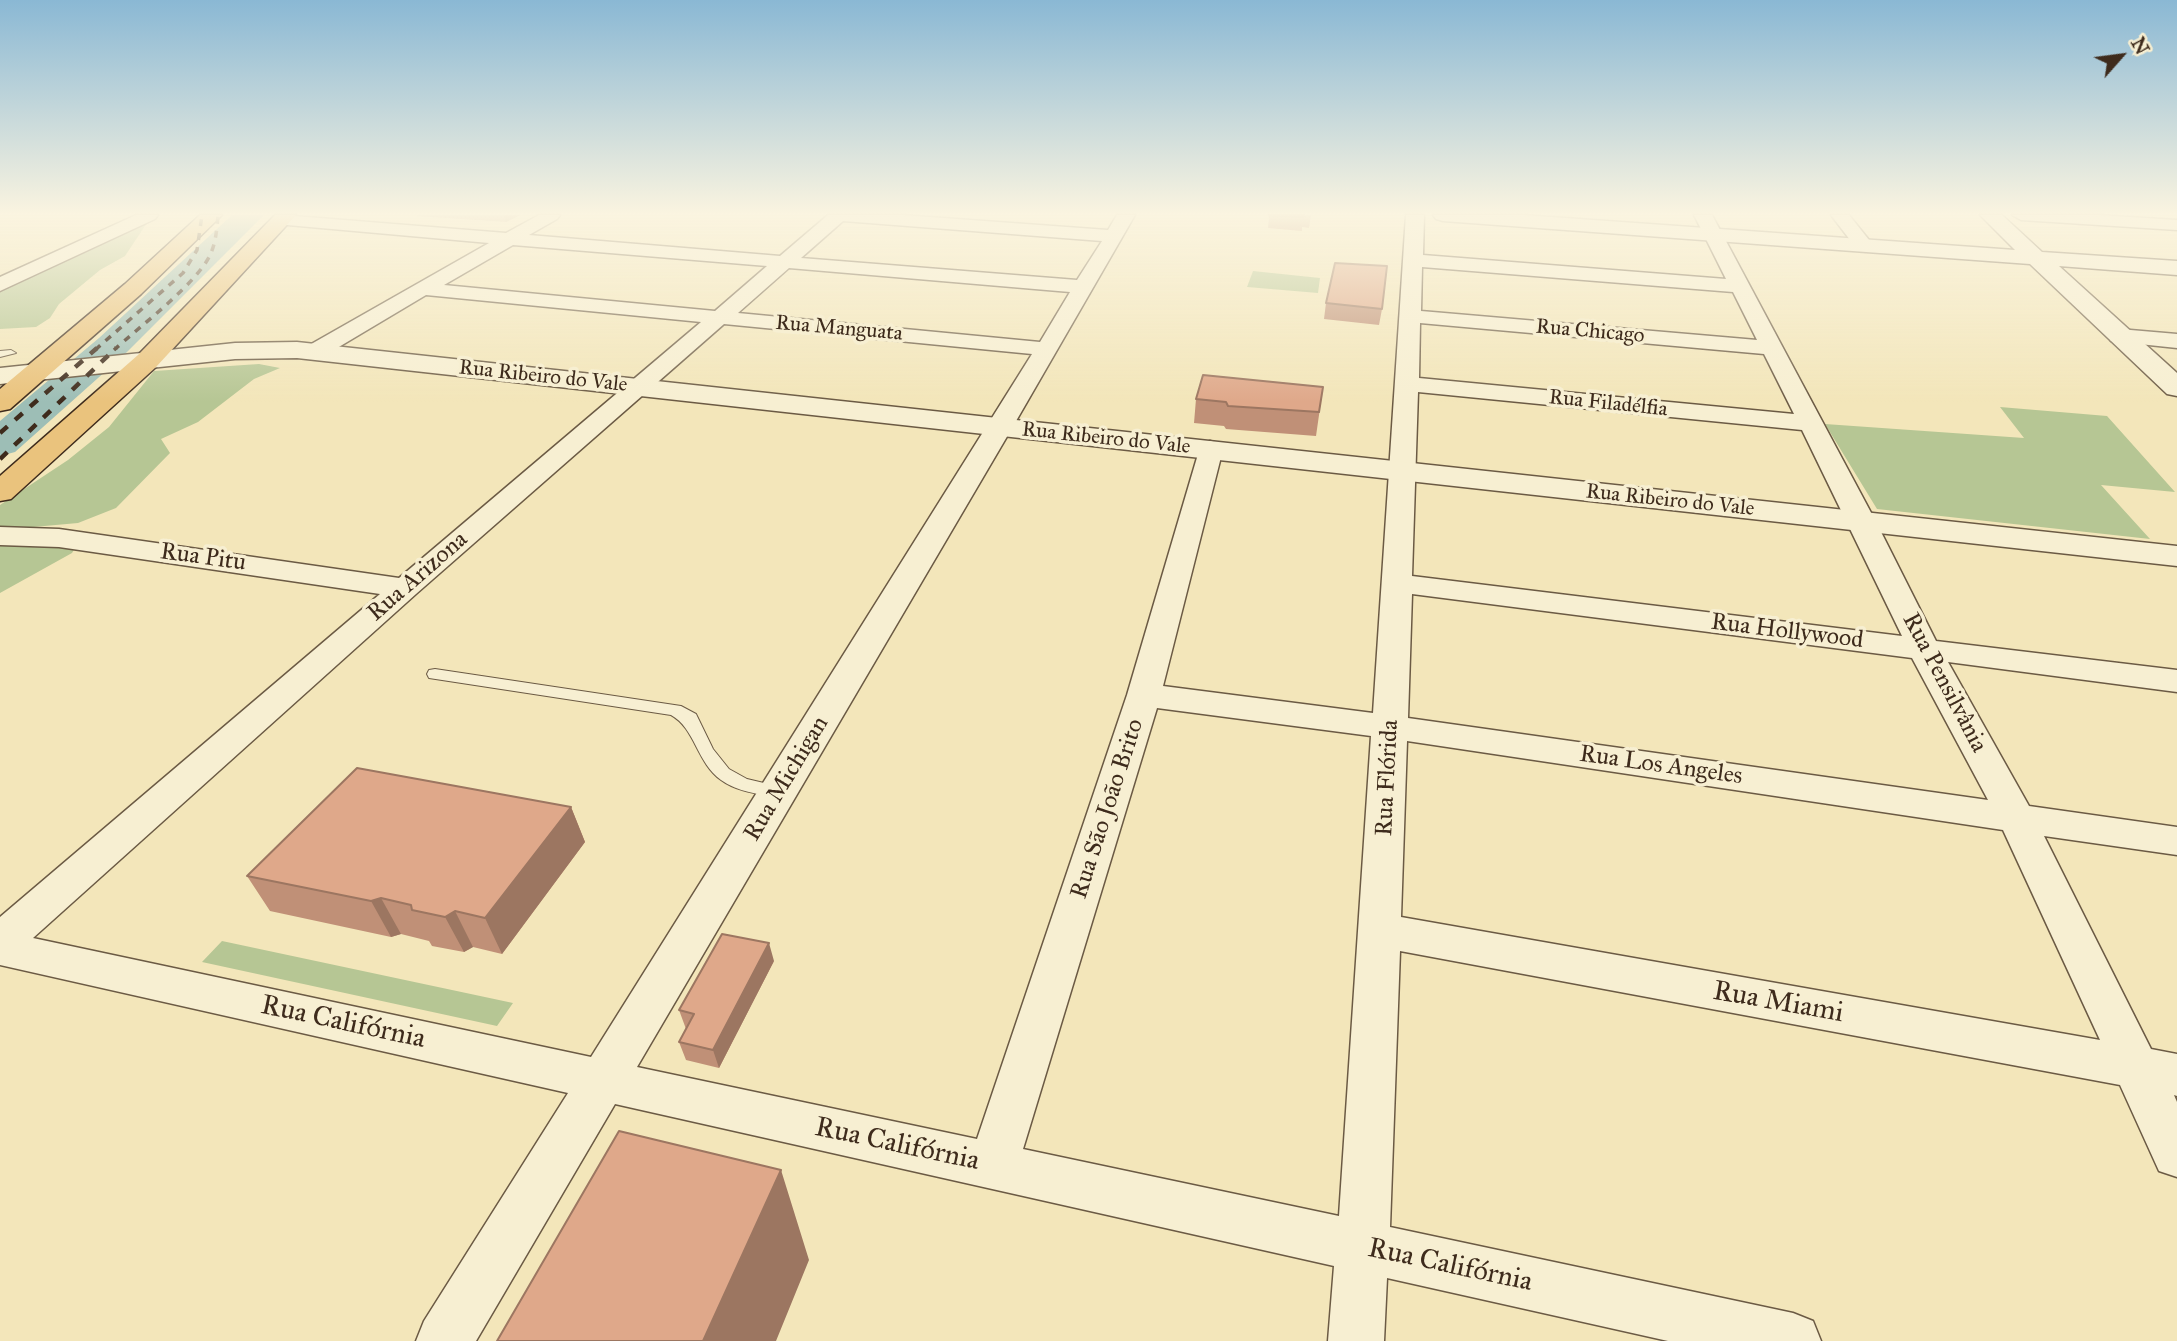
<!DOCTYPE html>
<html>
<head>
<meta charset="utf-8">
<style>
	body { margin:0 }
	#map { position:relative; width:2177px; height:1341px; overflow:hidden; background:#f3e6ba; font-family:"IM FELL Great Primer",serif }
	canvas { display:block }
	.north { position:absolute; left:2086px; top:21px; width:70px; height:70px; -webkit-text-stroke:5px #f7efd2; paint-order:stroke; rotate:62deg; font-size:19px; font-weight:700; line-height:28px; text-align:center; color:#3e2b1c }
	.north::after { content:''; display:block; margin:auto; width:24px; height:32px; background:#3e2b1c; clip-path:polygon(50% 0,100% 100%,50% 72%,0 100%) }
</style>
</head>
<body>
<div id="map">
<canvas width="2177" height="1341"></canvas>
<div class="north">N</div>
</div>
<script>
const ctx = document.querySelector('canvas').getContext('2d');
ctx.lineJoin = 'round';
function paint(path, color) { ctx.fillStyle = color; ctx.fill(path, 'evenodd'); }
function stroke(path, color, width, dash) { ctx.strokeStyle = color; ctx.lineWidth = width; ctx.lineCap = dash ? 'butt' : 'round'; ctx.setLineDash(dash || []); ctx.stroke(path); }
function write(font, color, halo, rows, align = 'center') {
  ctx.font = font + ' "IM FELL Great Primer",serif'; ctx.lineWidth = 7; ctx.setLineDash([]); ctx.textBaseline = 'middle'; ctx.strokeStyle = halo; ctx.fillStyle = color; for (const [text, x, y, turn = 0] of rows) {
    ctx.save(); ctx.translate(x, y); ctx.rotate((+turn || 0) * Math.PI / 180); ctx.textAlign = isNaN(turn) ? turn : align; if (halo) ctx.strokeText(text, 0, 0); ctx.fillText(text, 0, 0); ctx.restore();
  }
}
const green = new Path2D(`
	M149,220L125,256L100,270L59,304L50,318L36,327L0,329V290Z
	M1253,271L1320,278L1318,293L1247,287Z
	M259,364L280,368L254,379L198,422L161,439L170,453L116,508L78,523L0,530V505L68,460L109,427L154,371Z
	M2000,407L2107,416L2175,492L2101,485L2150,539L1877,509L1825,424L2024,438Z
	M0,541L77,545L72,553L0,593Z
	M222,941L513,1003L497,1026L202,962Z`);
const river = new Path2D(`
	M232,215H264L125,354L15,452L0,456V421L99,338Z`);
const service = new Path2D(`
	M0,351L11,350L16,353L0,357Z
	M435,669L681,706L696,714L713,749L729,769L747,779L785,788L788,792L785,796L779,798C760,794 737,792 721,780C697,763 695,728 671,715L429,678L427,674L429,670Z`);
const minor = new Path2D(`
	M136,215H158L155,219L0,291V277Z
	M282,215L506,233L539,215H560L557,219L529,235L780,256L828,215H902L1108,230L1117,215H1135L1012,428L637,1067L977,1139L1127,695L1201,444L1210,441L1219,444L1223,449L1163,686L1373,713L1406,215H1424L1423,255L1726,279L1694,215H1712L1876,522L1936,641L2177,670V692L1948,662L2029,806L2177,827V855L2044,836L2151,1049L2177,1054V1096L2174,1095L2177,1102V1177L2159,1171L2120,1085L1400,951L1390,1227L1793,1313L1813,1321L1821,1341H1668L1387,1278L1384,1341H1328L1334,1266L615,1104L476,1341H416L424,1321L568,1093L0,965V917L380,594L59,547L0,545V527L59,529L399,578L701,322L426,295L322,357H306L303,352L306,347L489,243L276,224L273,220ZM843,221L1102,241L1077,280L801,258ZM513,245L767,266L715,311L444,285ZM1422,267L1733,292L1757,340L1421,311ZM789,268L1070,292L1040,342L738,313ZM1420,323L1764,354L1794,414L1419,378ZM724,324L1032,354L591,1057L33,938L416,594ZM1418,392L1802,430L1902,636L1412,576ZM1412,594L1912,658L1988,800L1408,718ZM1157,708L1371,736L1339,1216L1023,1149ZM1407,741L2003,830L2100,1040L1401,917Z
	M1831,215H1849L1873,245L1871,249H1857Z
	M2012,215H2098L2177,220V230L2021,220Z
	M2119,329L2177,334V348L2111,341L2108,336L2111,331Z`);
const tertiary = new Path2D(`
	M1433,215H1523L2015,250L1980,215H2002L2042,252L2177,261V275L2059,266L2177,373V396L2167,394L2030,264L1443,221L1436,219Z
	M297,342L2177,546V566L297,358L235,359L0,384V368L235,343Z`);
const primary = new Path2D(`
	M200,215H222L141,294L10,409L0,411V389L125,284Z
	M275,215H296L156,367L11,499L0,501V476L138,355Z`);
const railFar1 = new Path2D(`
	M95,350L183,273L197,250L202,215
	M114,350C139,327 199,282 211,253C216,241 217,228 218,215`);
const rail = new Path2D(`
	M0,433L97,348
	M0,459L116,348`);
const wall = new Path2D(`
	M416,215H520L506,222L417,216Z
	M1269,215H1311L1309,228L1302,227V231L1268,228Z
	M1326,303L1382,309L1379,325L1324,319Z
	M1323,387L1316,436L1226,429L1224,426L1194,423L1196,399Z
	M571,807L585,842L502,954L473,947L464,952L432,946L429,941L401,934L391,937L270,911L247,876Z
	M774,961L719,1068L686,1060L679,1042L686,1029L679,1010Z`);
const shadedWall = new Path2D(`
	M504,215H520L506,222Z
	M571,807L585,842L502,954L485,918Z
	M381,898L401,934L391,937L371,901Z
	M455,911L473,947L464,952L445,917Z
	M769,943L774,961L719,1068L713,1050Z
	M781,1170L809,1260L776,1341H703Z`);
const building = new Path2D(`
	M1269,215H1304L1303,217Z
	M1335,263L1387,266L1382,309L1326,303Z
	M1203,375L1323,387L1319,412L1228,406L1226,402L1196,399Z
	M357,768L571,807L485,918L455,911L445,917L412,910L411,905L381,898L371,901L247,876Z
	M722,934L769,943L713,1050L679,1042L694,1014L679,1010Z
	M619,1131L781,1170L703,1341H497Z`);
const farStreetnames = [
	["Rua Manguata",839,329,5],
	["Rua Chicago",1590,332,5],
	["Rua Ribeiro do Vale",543,377,6],
	["Rua Filadélfia",1608,404,6],
	["Rua Ribeiro do Vale",1106,439,6],
	["Rua Ribeiro do Vale",1670,501,6]
];
const streetNames = [
	["Rua Pitu",203,558,8],
	["Rua Arizona",418,577,-41],
	["Rua Hollywood",1787,632,7],
	["Rua Pensilvânia",1944,683,62],
	["Rua Los Angeles",1661,766,8],
	["Rua Flórida",1388,778,-87],
	["Rua Michigan",787,779,-59],
	["Rua São João Brito",1108,809,-72]
];
const nearStreetnames = [
	["Rua Miami",1778,1003,10],
	["Rua Califórnia",343,1023,12],
	["Rua Califórnia",897,1145,12],
	["Rua Califórnia",1450,1266,12]
];
paint(green, '#b6c694');
paint(river, '#9dbeb6');
stroke(service, '#6b5a44', 2);
stroke(minor, '#6b5a44', 3);
stroke(tertiary, '#6b5a44', 3);
stroke(primary, '#3e2b1c', 3);
paint(service, '#f7efd2');
paint(minor, '#f7efd2');
paint(tertiary, '#f7efd2');
paint(primary, '#eac37d');
stroke(railFar1, '#3e2b1c', 3.5, [7, 7]);
stroke(rail, '#3e2b1c', 4.5, [10, 10]);
paint(wall, '#c09077');
paint(shadedWall, '#9c7661');
paint(building, '#dfa88a');
stroke(building, '#9c7661', 2);
const sky = ctx.createLinearGradient(0, 0, 0, 402);
sky.addColorStop(0, '#8ab8d4');
sky.addColorStop(0.53, '#faf4e0');
sky.addColorStop(1, '#faf4e000');
ctx.fillStyle = sky;
ctx.fillRect(0, 0, 2177, 402);
write('21px', '#3e2b1c', '#f7efd2', farStreetnames);
write('24px', '#3e2b1c', '#f7efd2', streetNames);
write('28px', '#3e2b1c', '#f7efd2', nearStreetnames);
</script>
</body>
</html>
